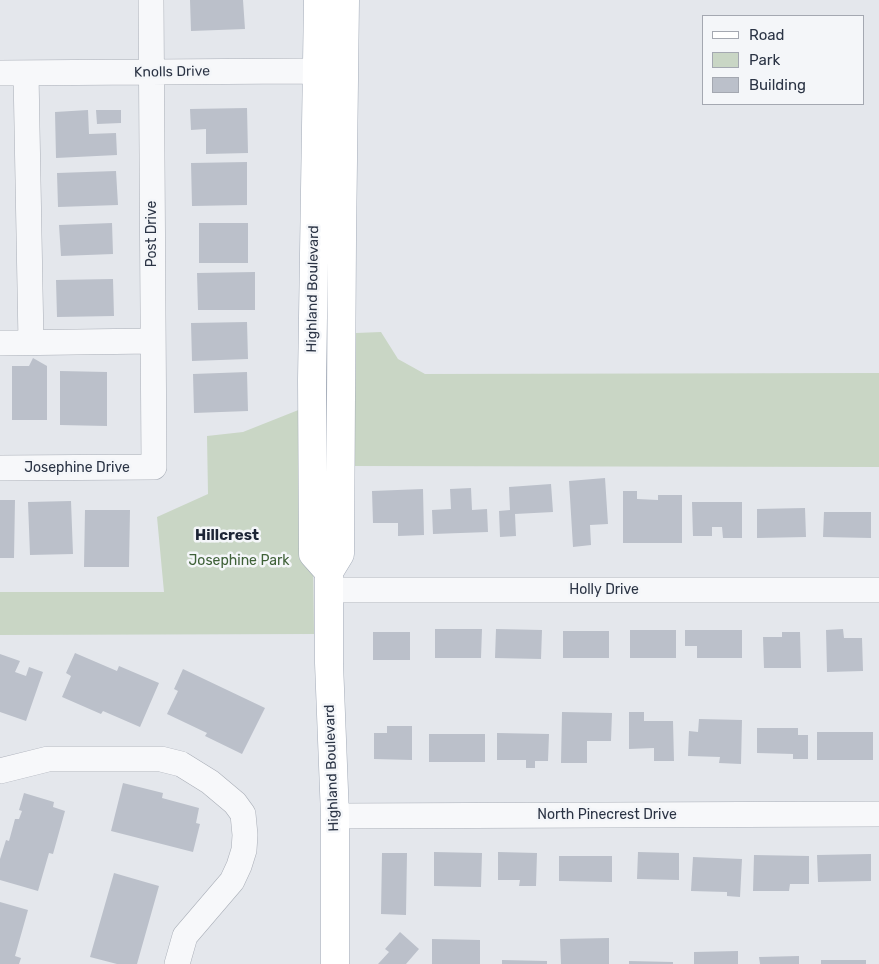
<!DOCTYPE html>
<html>
<head>
<meta charset="utf-8">
<style>
	body { margin:0 }
	#map { position:relative; width:879px; height:964px; overflow:hidden; background:#e4e7ec; font-family:Rubik,sans-serif }
	canvas { display:block }
	.legend { position:absolute; left:702px; top:15px; width:162px; height:90px; box-sizing:border-box; background:#f4f6f9; border:1px solid #a4a8b1; margin:0; padding:6px 9px; list-style:none; font-size:15px; color:#2b3445 }
	.legend li { display:flex; align-items:center; gap:10px; height:25px }
	.legend b { width:25px; border:1px solid #a4a8b1 }
</style>
</head>
<body>
<div id="map">
<canvas width="879" height="964"></canvas>
<ul class="legend">
<li><b style="height:6px;background:#fff"></b>Road</li>
<li><b style="height:14px;background:#c9d6c5"></b>Park</li>
<li><b style="height:14px;background:#bbc0ca"></b>Building</li>
</ul>
</div>
<script>
const ctx = document.querySelector('canvas').getContext('2d');
ctx.lineJoin = 'round';
function paint(path, color) { ctx.fillStyle = color; ctx.fill(path, 'evenodd'); }
function stroke(path, color, width, dash) { ctx.strokeStyle = color; ctx.lineWidth = width; ctx.lineCap = dash ? 'butt' : 'round'; ctx.setLineDash(dash || []); ctx.stroke(path); }
function write(font, color, halo, rows, align = 'center') {
  ctx.font = font + ' Rubik,sans-serif'; ctx.lineWidth = 5; ctx.setLineDash([]); ctx.textBaseline = 'middle'; ctx.strokeStyle = halo; ctx.fillStyle = color; for (const [text, x, y, turn = 0] of rows) {
    ctx.save(); ctx.translate(x, y); ctx.rotate((+turn || 0) * Math.PI / 180); ctx.textAlign = isNaN(turn) ? turn : align; if (halo) ctx.strokeText(text, 0, 0); ctx.fillText(text, 0, 0); ctx.restore();
  }
}
const green = new Path2D(`
	M381,332L398,359L425,374L879,373V467L354,466L356,333Z
	M311,405L314,634L0,635V592H164L157,517L208,494L207,436L243,432Z`);
const building = new Path2D(`
	M190,0H243L245,29L191,31Z
	M247,108L248,153L206,154V129L191,130L190,109Z
	M88,110L89,134L116,133L117,155L56,158L55,112Z
	M96,110H121V123L97,124Z
	M247,162V205L192,206L191,163Z
	M116,171L118,205L58,207L57,173Z
	M112,223L113,254L61,256L59,225Z
	M199,223H248V263H199Z
	M255,272V310H198L197,273Z
	M113,279L114,316L57,317L56,280Z
	M247,322L248,359L192,361L191,323Z
	M33,358L47,366V420H12V366H29Z
	M60,371L107,372V426L60,425Z
	M247,372L248,411L194,413L193,374Z
	M605,478L608,524L590,525L591,545L573,547L569,481Z
	M551,484L553,512L515,514L516,536L500,537L499,511L510,510L509,487Z
	M471,488L472,510L487,509L488,532L433,534L432,510L451,509L450,489Z
	M423,489L424,535L398,536V523H373L372,491Z
	M623,491H637V499L658,500V495H682V543H623Z
	M0,500H15L14,558H0Z
	M71,501L73,554L30,555L28,502Z
	M692,502H742V538H723L722,527H712V536H693Z
	M805,508L806,537L757,538V509Z
	M85,510H130L129,567H84Z
	M824,512H871V538L823,537Z
	M435,629H482L481,658H435Z
	M496,629L542,630L541,659L495,658Z
	M843,629L844,638H862L863,671L827,672L826,630Z
	M630,630H676V658H630Z
	M685,630H742V658H697V646H685Z
	M563,631H609V658H563Z
	M373,632H410V660H373Z
	M782,632H800L801,668H764L763,637H782Z
	M75,653L117,671L119,666L159,683L140,727L103,711L101,714L62,697L71,676L66,673Z
	M0,654L20,661L15,672L26,676L29,667L43,672L26,721L0,712Z
	M183,669L265,708L242,754L205,736L207,733L167,714L178,691L174,689Z
	M562,712L612,713L611,741H587V763H561Z
	M629,712H644V721H673L674,761H654V748L629,749Z
	M699,719L742,720L741,764L719,763L720,757L688,756L689,731L698,732Z
	M387,726H412V760L374,759V733H387Z
	M757,728H798V735H808V759H793V754L757,753Z
	M817,732H873V760H817Z
	M497,733L549,734L548,761H535V768H526V760H497Z
	M429,734H485V762H429Z
	M123,783L163,793L162,798L199,808L196,823L200,824L193,852L111,831Z
	M24,793L54,802L53,807L65,811L53,854L49,853L38,891L0,880V859L6,840L9,841L15,819H19L22,811L19,810Z
	M434,852L482,853L481,887L434,886Z
	M498,852L537,853L536,886H519L520,880H498Z
	M638,852L679,853V880L637,879Z
	M382,853H407L406,915L381,914Z
	M871,854V881L818,882L817,855Z
	M754,855L809,856V884H790L789,891H753Z
	M559,856H612V882L559,881Z
	M693,857L742,859L740,897L727,896V892L691,891Z
	M114,873L159,886L137,964H117L90,957Z
	M0,902L28,910L15,956L21,958L19,964H0Z
	M400,932L419,949L406,964H378L389,952L385,949Z
	M609,938V964H561L560,939Z
	M432,939L480,940V964H432Z
	M738,951V964H694V952Z
	M799,956V964H760L759,957Z
	M502,960L547,961V964H502Z
	M821,960H866V964H821Z
	M629,961L673,962V964H629Z`);
const minor = new Path2D(`
	M0,73L300,71L337,72
	M26,73L31,342
	M0,343L153,341
	M0,468L154,467L151,0
	M328,590H879
	M0,771L48,759H161L181,764L210,782L235,803L243,814L245,835L244,850L239,866L232,881L185,936L177,964
	M335,816L879,814`);
const major = new Path2D(`
	M318,0L312,380L313,554L329,572
	M335,964V816L329,663V572L340,554L342,241L345,0`);
const streetNames = [
	["Knolls Drive",172,72,-1],
	["Post Drive",152,234,-90],
	["Highland Boulevard",313,289,-89],
	["Josephine Drive",77,468],
	["Holly Drive",604,590],
	["Highland Boulevard",332,768,-92],
	["North Pinecrest Drive",607,815]
];
const parkNames = [
	["Josephine Park",239,561]
];
const neighbourhoodNames = [
	["Hillcrest",227,536]
];
paint(green, '#c9d6c5');
paint(building, '#bbc0ca');
stroke(minor, '#a9aeb7', 26);
stroke(major, '#a3abb8', 29);
stroke(minor, '#f7f8fa', 25);
stroke(major, '#fff', 28);
write('14px', '#2b3445', '#f4f6f9', streetNames);
write('14px', '#3f6138', '#f4f6f9', parkNames);
write('bold 15px', '#1d2536', '#f4f6f9', neighbourhoodNames);
</script>
</body>
</html>
